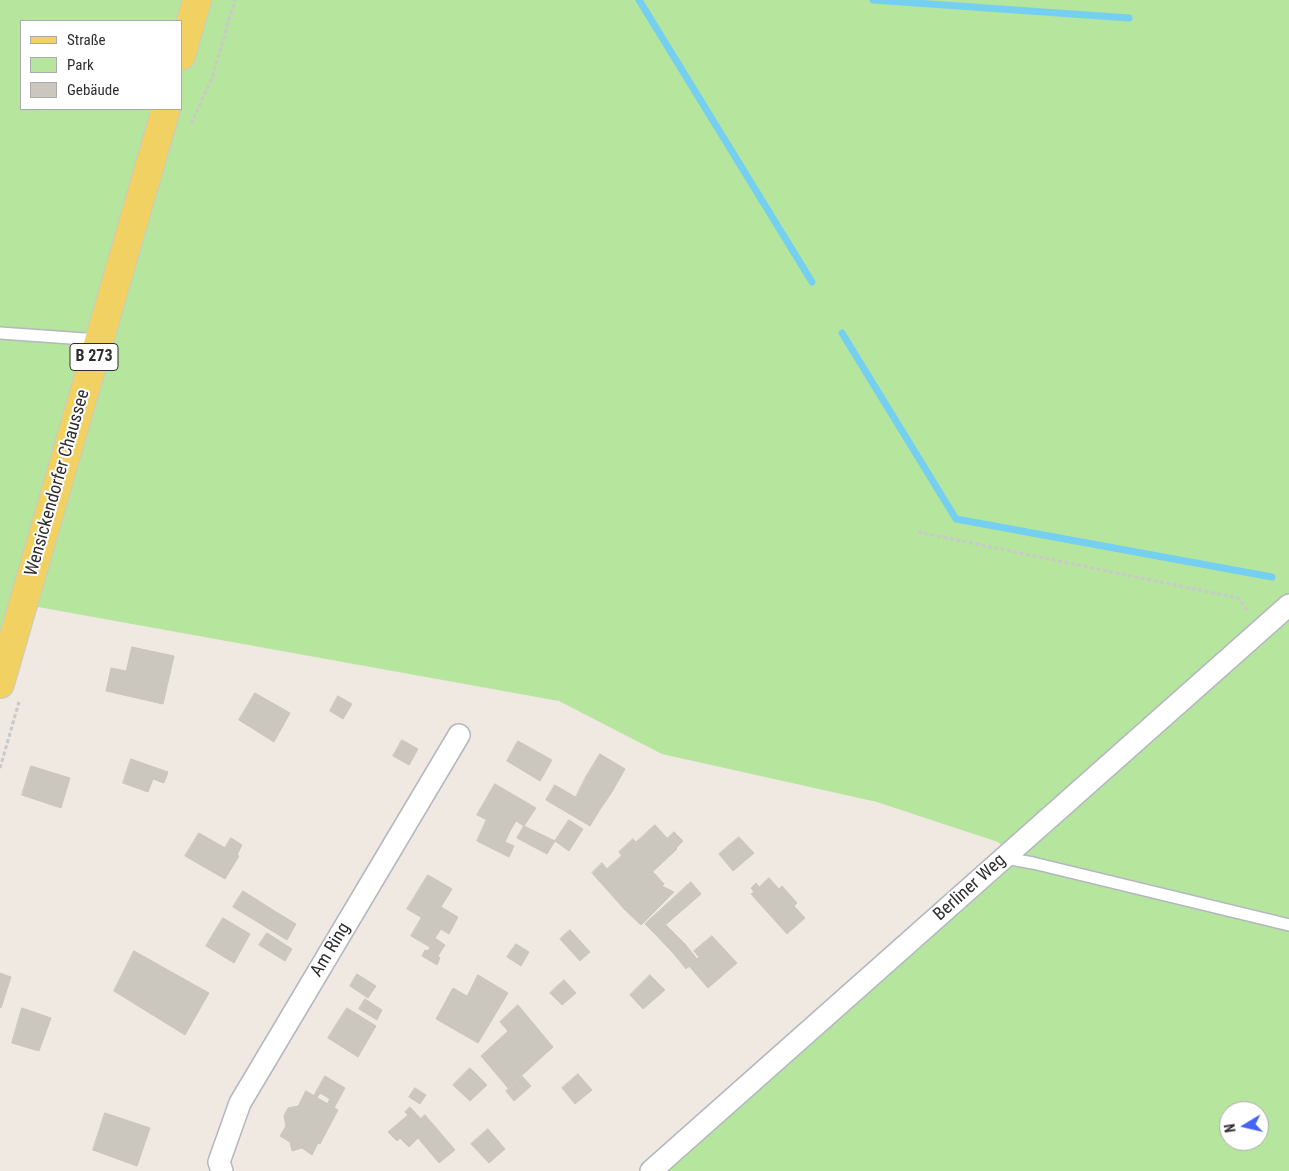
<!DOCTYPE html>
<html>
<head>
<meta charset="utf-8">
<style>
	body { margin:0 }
	#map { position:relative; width:1289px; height:1171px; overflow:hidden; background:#efe9e1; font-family:"Roboto Condensed",sans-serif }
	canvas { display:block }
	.legend { position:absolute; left:20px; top:20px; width:162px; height:90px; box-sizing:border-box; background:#fff; border:1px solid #ababab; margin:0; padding:6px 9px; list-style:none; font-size:15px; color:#2e2e2e }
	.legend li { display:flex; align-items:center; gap:10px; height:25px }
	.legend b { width:25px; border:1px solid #ababab }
	.north { position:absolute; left:1219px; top:1101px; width:50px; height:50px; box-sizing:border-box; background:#fff; border:1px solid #ababab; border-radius:50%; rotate:261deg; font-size:14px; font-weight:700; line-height:20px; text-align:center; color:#2e2e2e }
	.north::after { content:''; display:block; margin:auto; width:18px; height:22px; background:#4264fb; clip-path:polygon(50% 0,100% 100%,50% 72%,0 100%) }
</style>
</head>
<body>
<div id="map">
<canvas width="1289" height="1171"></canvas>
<ul class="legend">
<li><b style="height:6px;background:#f2d163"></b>Straße</li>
<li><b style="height:14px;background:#b6e59e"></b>Park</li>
<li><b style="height:14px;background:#cbc7bf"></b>Gebäude</li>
</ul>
<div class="north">N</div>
</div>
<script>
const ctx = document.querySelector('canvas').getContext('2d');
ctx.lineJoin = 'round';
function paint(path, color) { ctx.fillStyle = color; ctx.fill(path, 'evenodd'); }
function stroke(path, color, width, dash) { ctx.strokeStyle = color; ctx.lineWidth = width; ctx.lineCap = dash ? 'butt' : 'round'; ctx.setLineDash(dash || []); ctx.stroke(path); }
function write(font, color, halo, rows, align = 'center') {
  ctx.font = font + ' "Roboto Condensed",sans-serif'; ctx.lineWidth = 4; ctx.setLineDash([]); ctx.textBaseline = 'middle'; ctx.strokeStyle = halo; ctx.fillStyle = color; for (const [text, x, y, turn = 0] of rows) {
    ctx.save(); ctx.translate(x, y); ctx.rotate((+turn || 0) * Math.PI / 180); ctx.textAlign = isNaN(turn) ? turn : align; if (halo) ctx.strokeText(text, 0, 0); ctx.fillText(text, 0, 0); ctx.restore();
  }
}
const green = new Path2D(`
	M0,0H1289V1171H652L1008,851L998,842L877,802L662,754L559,701L27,605L0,660ZM21,21H181V109H21ZM1229,1111H1259V1141H1229Z`);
const stream = new Path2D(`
	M639,0L812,282
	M873,0L1129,18
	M842,333L956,519L1272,577`);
const building = new Path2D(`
	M132,647L174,656L163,704L106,691L111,668L126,671Z
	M255,693L290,713L274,742L239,720Z
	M338,696L352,704L343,719L330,711Z
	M402,740L418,749L409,765L393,756Z
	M518,741L552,760L540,781L507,761Z
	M600,754L625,769L612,792L586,777Z
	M131,759L168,772L164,783L153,779L148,792L123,783Z
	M31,766L70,778L61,808L22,795Z
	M586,777L612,792L599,811L576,797Z
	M495,784L536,808L524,826L516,821L510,831L477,815Z
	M555,785L599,811L590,826L546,800Z
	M487,819L510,831L505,842L514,846L509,857L477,841Z
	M569,820L583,829L569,851L555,841Z
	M655,825L677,849L645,879L656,891L636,910L603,873Z
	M524,826L555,841L547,854L517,838Z
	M674,832L683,841L676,848L667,839Z
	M199,833L239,856L225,879L185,856Z
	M739,837L754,853L733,871L719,854Z
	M231,838L242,845L237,855L225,848Z
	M633,839L636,842L622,856L619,852Z
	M602,863L607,869L603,873L631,905L625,910L592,873Z
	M653,872L664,884L660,888L648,875Z
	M428,875L452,889L431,923L407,909Z
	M648,875L660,888L656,891L645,879Z
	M769,878L779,889L782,886L797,903L794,906L805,918L787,934L751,894L754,892L751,888L756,883L759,887Z
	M691,882L701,894L655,934L645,924Z
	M662,886L674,892L641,925L625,910L631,905L636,910Z
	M243,891L273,910L264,926L233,907Z
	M441,907L458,917L449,934L431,923Z
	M273,910L296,924L287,940L264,926Z
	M422,917L441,929L435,938L445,945L438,956L440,958L437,965L422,956L425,950L428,951L430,947L411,936Z
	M223,918L250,934L234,963L206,946Z
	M666,925L685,944L674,954L655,934Z
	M570,930L590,952L580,961L560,939Z
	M267,933L292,949L285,961L259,945Z
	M712,936L737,963L708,988L689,966L699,957L694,951Z
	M516,944L529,952L521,966L507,957Z
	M685,944L697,959L686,969L674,954Z
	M134,951L209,993L185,1035L114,991Z
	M0,973L11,977L1,1008L0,1007Z
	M357,974L376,986L368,998L350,986Z
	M478,975L508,993L478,1043L436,1019L453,988L467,996Z
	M650,975L665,990L643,1009L630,995Z
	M564,980L576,993L562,1005L550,993Z
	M365,999L382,1010L377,1020L359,1009Z
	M518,1005L553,1047L508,1088L481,1056L508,1031L500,1022Z
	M22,1008L51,1018L39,1051L12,1043Z
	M347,1008L376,1026L358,1057L328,1038Z
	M470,1068L487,1085L470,1101L453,1085Z
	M578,1074L592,1090L575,1104L562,1088Z
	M325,1076L345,1088L334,1108L327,1104L330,1099L320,1093L317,1098L314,1096Z
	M522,1076L531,1086L514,1101L506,1091Z
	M415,1088L426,1095L420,1104L409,1097Z
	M306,1091L338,1110L320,1144L318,1143L312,1155L302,1148L292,1151L290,1142L280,1136L286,1126L284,1116L288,1108L298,1106Z
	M410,1107L421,1119L397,1141L388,1132L408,1115L405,1112Z
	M105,1113L150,1128L137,1166L93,1150Z
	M425,1115L455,1150L439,1163L418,1138L409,1147L400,1138Z
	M488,1129L505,1149L489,1163L471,1144Z`);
const path = new Path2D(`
	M191,124L212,78L235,0
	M918,532L1238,598L1248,611
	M0,768L19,702`);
const lane = new Path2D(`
	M0,333L99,340
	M1005,858L1033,863L1289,925`);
const street = new Path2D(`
	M222,1171L219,1162L240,1103L459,735
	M651,1171L1289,605`);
const primary = new Path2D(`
	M181,56L197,0
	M0,684L166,109`);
const shields = [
	[94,357,48]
];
const shieldNames = [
	["B 273",94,357]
];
const streetNames = [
	["Wensickendorfer Chaussee",58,483,-74],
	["Berliner Weg",970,888,-42],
	["Am Ring",331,950,-59]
];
paint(green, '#b6e59e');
stroke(stream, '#75cff0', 7);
paint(building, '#cbc7bf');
stroke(building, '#cbc5ba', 1);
stroke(lane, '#b4b7c1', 14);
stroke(street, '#b4b7c1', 24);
stroke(primary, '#c9c9c9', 30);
stroke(path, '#c9c9c9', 3, [4, 2.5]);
stroke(lane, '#fff', 11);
stroke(street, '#fff', 21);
stroke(primary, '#f2d163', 28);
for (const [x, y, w] of shields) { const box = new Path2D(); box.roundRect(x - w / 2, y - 13.5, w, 27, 4); ctx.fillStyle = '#fff'; ctx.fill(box); stroke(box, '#2e2e2e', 1); }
write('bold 16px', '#2e2e2e', null, shieldNames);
write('18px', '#2e2e2e', '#fff', streetNames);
</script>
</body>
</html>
